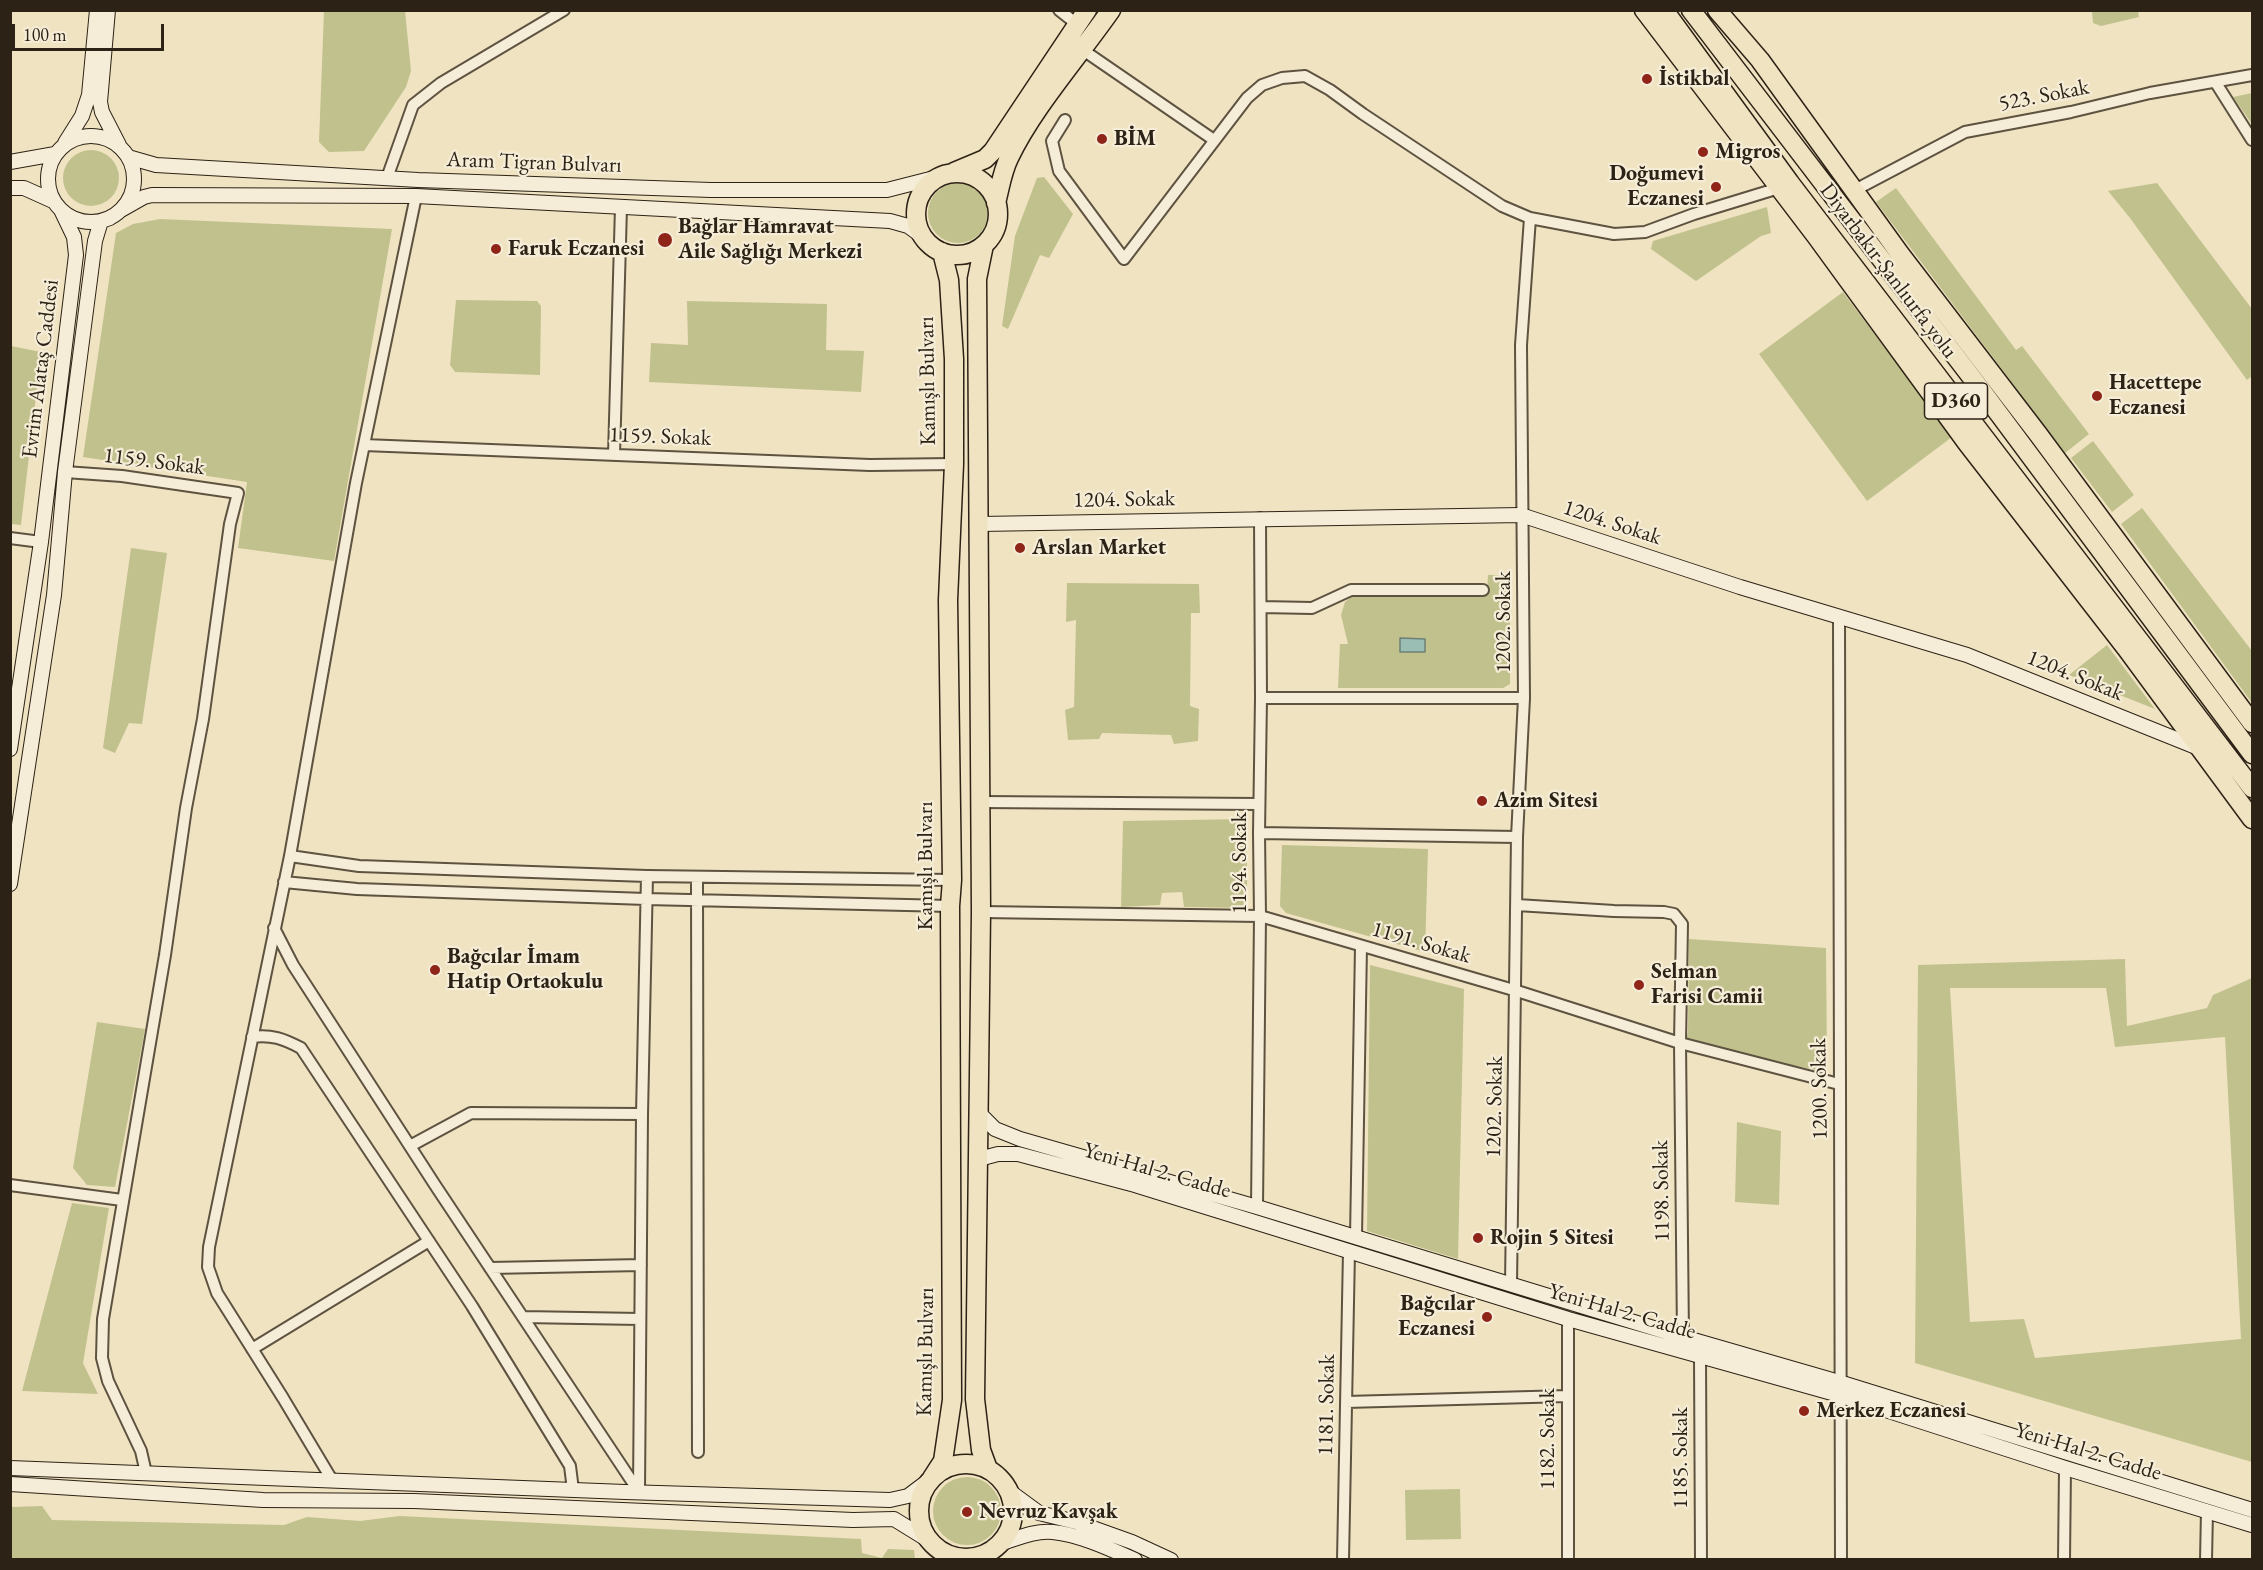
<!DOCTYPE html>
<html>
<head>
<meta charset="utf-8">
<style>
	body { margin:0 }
	#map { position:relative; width:2263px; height:1570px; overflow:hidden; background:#f0e3c1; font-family:"EB Garamond",serif }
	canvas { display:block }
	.frame { position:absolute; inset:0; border:12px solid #2d2216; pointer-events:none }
	.scale { position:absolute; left:12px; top:24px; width:152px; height:27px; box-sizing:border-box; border:3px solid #2d2216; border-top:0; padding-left:8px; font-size:18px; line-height:21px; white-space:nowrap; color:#2d2216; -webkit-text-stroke:4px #f5edd7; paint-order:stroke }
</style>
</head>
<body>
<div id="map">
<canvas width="2263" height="1570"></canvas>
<div class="frame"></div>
<div class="scale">100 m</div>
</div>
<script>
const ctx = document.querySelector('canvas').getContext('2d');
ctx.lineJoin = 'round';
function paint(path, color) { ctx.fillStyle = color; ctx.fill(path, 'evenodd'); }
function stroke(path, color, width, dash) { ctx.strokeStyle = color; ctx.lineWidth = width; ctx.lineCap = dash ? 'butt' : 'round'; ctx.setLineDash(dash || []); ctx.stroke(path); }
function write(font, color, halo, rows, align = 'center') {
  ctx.font = font + ' "EB Garamond",serif'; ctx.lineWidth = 4.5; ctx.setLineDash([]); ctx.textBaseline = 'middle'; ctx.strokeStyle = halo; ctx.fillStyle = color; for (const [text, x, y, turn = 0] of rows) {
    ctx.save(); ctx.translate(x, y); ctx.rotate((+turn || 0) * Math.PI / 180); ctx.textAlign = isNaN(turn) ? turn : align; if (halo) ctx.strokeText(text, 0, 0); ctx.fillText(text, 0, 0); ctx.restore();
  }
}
const green = new Path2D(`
	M324,11H405L411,71L406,87L364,151L329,152L319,142Z
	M2092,11H2138L2139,17L2101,26L2093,23Z
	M2252,93V124L2233,97Z
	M63 178a28 28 0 1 1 56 0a28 28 0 1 1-56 0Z
	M1044,177L1073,214L1049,258L1040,255L1008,329L1002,326L1015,236L1037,178Z
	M928 213a30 30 0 1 1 60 0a30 30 0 1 1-60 0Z
	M2157,183L2252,309V376L2247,380L2130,218L2108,191Z
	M1896,188L2016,350L2022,346L2089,434L2065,453L1876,202Z
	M1767,207L1771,233L1761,236L1696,281L1651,249L1653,241Z
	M160,219L392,229L334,561L238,548L247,482L83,457L116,233L133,224Z
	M1843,292L1952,437L1867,501L1759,354Z
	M456,300L537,301L541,306L540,375L455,372L450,365Z
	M687,301L827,304L826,350L864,351L861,392L649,382L651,343L688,345Z
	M11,346L41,352L21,525L11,524Z
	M2093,441L2134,495L2112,512L2071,458Z
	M2142,508L2252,651V703L2121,524Z
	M131,548L167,553L142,724L129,723L115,753L103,748Z
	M1488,575H1510V684L1503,688H1338L1340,644H1348L1341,615L1345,602L1351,597L1362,595L1487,593Z
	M1067,583L1199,584L1200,613H1191L1190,706L1199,709L1198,741L1174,744L1171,735L1102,733L1099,739L1068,740L1065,710L1074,707L1076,620L1066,622Z
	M2107,645L2155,709L2069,675Z
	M1247,819V908L1184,907L1182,892L1162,893L1160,905L1121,907L1123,821Z
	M1282,845L1428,849L1425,952L1286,913L1280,906Z
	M1689,939L1826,948L1827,1066L1821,1071L1685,1044L1688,1032Z
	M2125,959L2127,1026L2207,1008L2213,995L2252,978V1462L1915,1363L1918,965ZM1950,988H2106L2115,1047L2225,1037L2241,1339L2035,1358L2024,1319L1970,1322Z
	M1370,965L1464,989L1458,1259L1367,1231Z
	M97,1022L145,1029L115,1187L87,1185L73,1168Z
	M1737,1122L1781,1131L1779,1205L1735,1202Z
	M72,1203L109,1208L83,1363L98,1394L22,1391Z
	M933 1511a34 34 0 1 1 68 0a34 34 0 1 1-68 0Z
	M1460,1489L1461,1539L1406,1540L1405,1490Z
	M42,1506L52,1520L284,1525L307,1517L360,1521L400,1516L861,1539L862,1553L882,1558L888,1549L914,1550L915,1559H11V1507Z`);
const water = new Path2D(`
	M1400,638L1425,639V652H1400Z`);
const street = new Path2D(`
	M1059,10L1078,25
	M1083,50L1214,140
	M2216,83L2252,140
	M1065,120L1052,141L1059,171L1124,259L1247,98L1262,85L1282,78L1305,76L1330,90L1363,114L1502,206L1530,218
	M387,178L413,105L441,83L564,10
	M1855,190L1965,132L2071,112L2150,93L2252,75
	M364,445L870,465L954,464
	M614,455L621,207
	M65,472L122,476L238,493L230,524L203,719L186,808L165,955L103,1319L102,1358L108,1381L141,1451L146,1473
	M10,538L41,542
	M1261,607L1312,608L1351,590H1483
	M1839,618L1841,1560
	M1261,698H1524
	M980,802L1259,804
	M1259,833L1517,837
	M290,856L359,866L647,876L952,880
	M697,877L698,1452
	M284,882L357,889L646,899L950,906
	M1517,905L1614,911L1664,912L1674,914L1682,924L1680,1043L1683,1337
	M981,912L1260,916L1517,991L1680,1043L1839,1084
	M274,928L293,965L435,1185L639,1492
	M252,1037C271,1034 284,1039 301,1048L472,1306L570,1466L573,1490
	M410,1146L471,1113L642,1114
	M10,1185L122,1200
	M1257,1207L1260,916L1259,833L1261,698L1260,518
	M1356,1237L1361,946
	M490,1268L641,1265
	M1511,1284L1517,837L1524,698L1521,345L1530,218L1614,234L1645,232L1694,214L1779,188
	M523,1317L640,1319
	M252,1349L429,1241
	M1700,1357L1701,1560
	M1346,1402L1568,1396
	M332,1480L283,1398L217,1293L208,1267L209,1247L290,856L356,483L416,196
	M639,1491L642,1114L647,876
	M1343,1560L1349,1251
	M1568,1560V1319
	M2064,1560L2065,1468
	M2206,1560L2207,1511`);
const secondary = new Path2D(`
	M108,10L100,102L102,112L119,145
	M48 179a43 43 0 1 1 86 0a43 43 0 1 1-86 0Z
	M65,143L82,116L89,95L97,10
	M128,157L156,165L418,180L711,190H887L938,177
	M10,162L55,154
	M10,188H24L53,201
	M121,210L144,197L152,195L416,196L890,221L908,226L922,236
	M980,524L1521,515L1740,587L1967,655L2201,749
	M10,749L41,542L76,255L74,237L61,210
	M10,884L54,595L65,472L95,241L101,221L110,218
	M980,1114L995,1129L1020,1139L1257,1207L1683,1337L1839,1382L2252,1510
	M979,1159L998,1154H1018L1135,1185L1568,1319L1839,1395L2065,1468L2252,1525
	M10,1468L625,1492L890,1500L908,1496L932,1478
	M10,1484L263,1500L414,1501L853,1520L894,1519L928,1540
	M1009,1491L1039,1513L1076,1522L1132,1542L1171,1560
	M1002,1543C1018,1538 1036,1530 1053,1532C1081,1535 1110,1549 1135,1560`);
const highway = new Path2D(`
	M1644,10L1816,236L1967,443L2126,648L2252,819
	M1664,10L1790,183L2252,788
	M1691,10L1979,387L2252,754
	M1717,10L1760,60L1900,254L2038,434L2252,723
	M954,172L985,159L993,151L1087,10
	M916 214a41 41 0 1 1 82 0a41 41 0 1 1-82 0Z
	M996,203C1000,188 1002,172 1009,158C1032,109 1079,56 1111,10
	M984,245L977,279L981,912L975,1399L981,1450L988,1469
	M919 1511a47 47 0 1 1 94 0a47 47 0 1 1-94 0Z
	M932,1478L943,1461L952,1400L950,906L952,880L948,600L954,464V359L949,280L942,252`);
const markers = [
	[1647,79,6,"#8f2418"],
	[1102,139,6,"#8f2418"],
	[1703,152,6,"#8f2418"],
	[1716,187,6,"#8f2418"],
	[665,240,8,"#8f2418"],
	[496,249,6,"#8f2418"],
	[2097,396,6,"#8f2418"],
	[1020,548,6,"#8f2418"],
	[1482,801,6,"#8f2418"],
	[435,970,6,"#8f2418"],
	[1639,985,6,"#8f2418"],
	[1478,1238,6,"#8f2418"],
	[1487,1317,6,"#8f2418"],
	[1804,1411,6,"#8f2418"],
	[967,1512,6,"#8f2418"]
];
const shields = [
	[1956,401,63]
];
const shieldNames = [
	["D360",1956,401]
];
const poiNames = [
	["İstikbal",1659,79],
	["BİM",1114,139],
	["Migros",1715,152],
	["Doğumevi",1704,174,"right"],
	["Eczanesi",1704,199,"right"],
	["Bağlar Hamravat",678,227],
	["Aile Sağlığı Merkezi",678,252],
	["Faruk Eczanesi",508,249],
	["Hacettepe",2109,383],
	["Eczanesi",2109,408],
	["Arslan Market",1032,548],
	["Azim Sitesi",1494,801],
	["Bağcılar İmam",447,957],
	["Hatip Ortaokulu",447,982],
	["Selman",1651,972],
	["Farisi Camii",1651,997],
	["Rojin 5 Sitesi",1490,1238],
	["Bağcılar",1475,1304,"right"],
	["Eczanesi",1475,1329,"right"],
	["Merkez Eczanesi",1816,1411],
	["Nevruz Kavşak",979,1512]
];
const streetNames = [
	["523. Sokak",2044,96,-11],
	["Aram Tigran Bulvarı",534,163,2],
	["Diyarbakır-Şanlıurfa yolu",1888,271,53],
	["Evrim Alataş Caddesi",41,369,-83],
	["Kamışlı Bulvarı",928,381,-91],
	["1159. Sokak",660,437,2],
	["1159. Sokak",154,462,7],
	["1204. Sokak",1124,500,-1],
	["1204. Sokak",1612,523,18],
	["1202. Sokak",1504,622,-90],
	["1204. Sokak",2075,676,22],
	["1194. Sokak",1240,863,-90],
	["Kamışlı Bulvarı",926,866,-90],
	["1191. Sokak",1421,943,16],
	["1200. Sokak",1820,1089,-91],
	["1202. Sokak",1495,1107,-89],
	["Yeni Hal 2. Cadde",1157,1171,16],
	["1198. Sokak",1662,1191,-91],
	["Yeni Hal 2. Cadde",1622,1312,16],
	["Kamışlı Bulvarı",926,1352,-89],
	["1181. Sokak",1327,1405,-89],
	["1182. Sokak",1548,1439,-90],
	["Yeni Hal 2. Cadde",2088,1452,17],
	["1185. Sokak",1681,1458,-90]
];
paint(green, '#c1c18e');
paint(water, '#9abeb4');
stroke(water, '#6e8075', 1.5);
stroke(street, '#5e5241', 14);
stroke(secondary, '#2d2216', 16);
stroke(highway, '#2d2216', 21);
stroke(street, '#f5edd7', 10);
stroke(secondary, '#f5edd7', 14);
stroke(highway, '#f0e3c1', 18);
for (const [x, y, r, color] of markers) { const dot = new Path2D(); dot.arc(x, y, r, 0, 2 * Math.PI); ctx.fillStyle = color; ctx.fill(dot); stroke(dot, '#f5edd7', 2); }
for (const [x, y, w] of shields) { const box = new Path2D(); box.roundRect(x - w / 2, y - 18, w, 36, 4.5); ctx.fillStyle = '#f5edd7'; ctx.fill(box); stroke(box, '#2d2216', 1.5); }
write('bold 21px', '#2d2216', null, shieldNames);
write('bold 22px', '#2d2216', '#f5edd7', poiNames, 'left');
write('22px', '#2d2216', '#f5edd7', streetNames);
</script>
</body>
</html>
